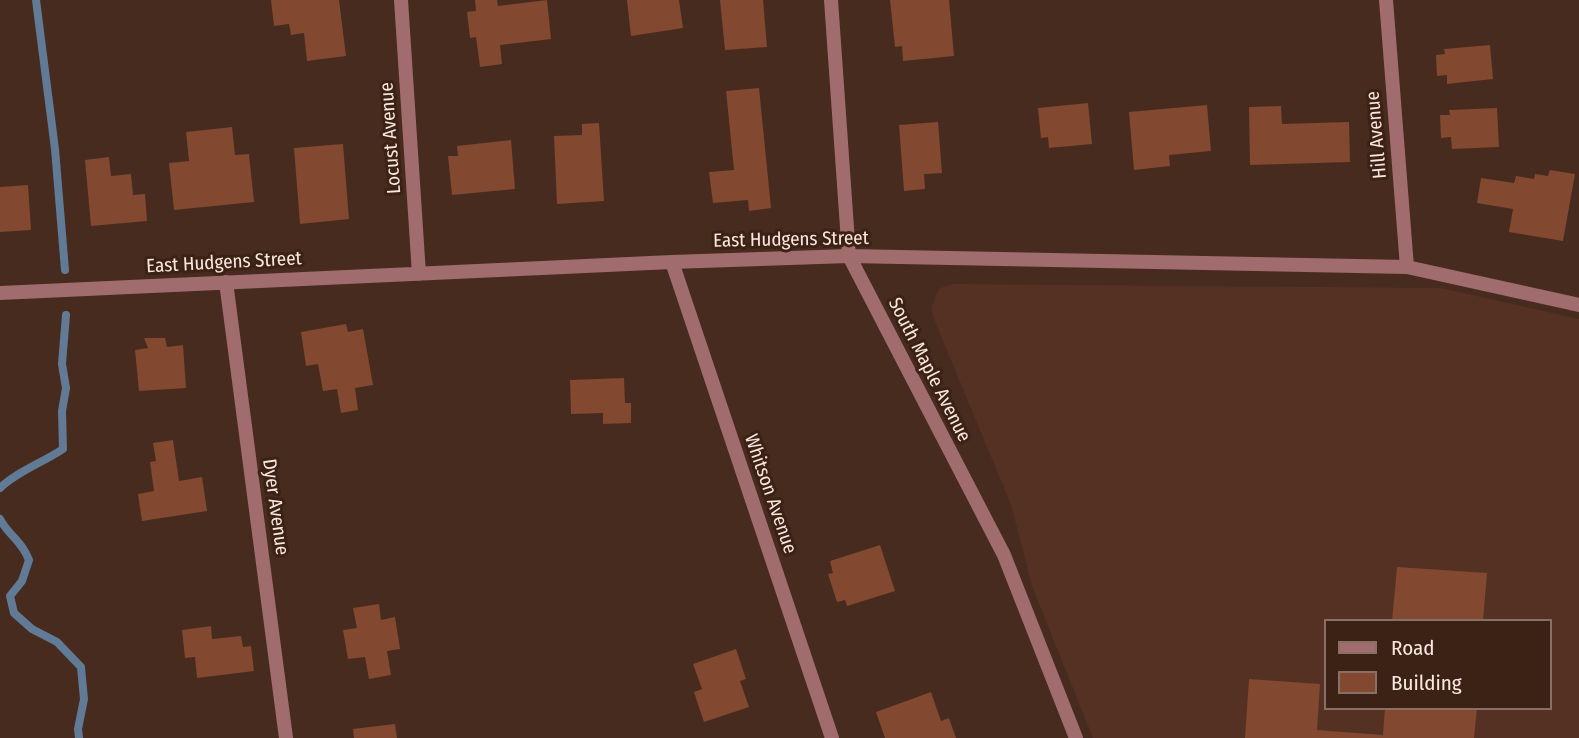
<!DOCTYPE html>
<html>
<head>
<meta charset="utf-8">
<style>
	body { margin:0 }
	#map { position:relative; width:1579px; height:738px; overflow:hidden; background:#472b1f; font-family:"Fira Sans Condensed",sans-serif }
	canvas { display:block }
	.legend { position:absolute; left:1324px; top:619px; width:228px; height:91px; box-sizing:border-box; background:#3c2115; border:2px solid #887066; margin:0; padding:9px 12px; list-style:none; font-size:21px; color:#fae7df }
	.legend li { display:flex; align-items:center; gap:14px; height:35px }
	.legend b { width:35px; border:2px solid #887066 }
</style>
</head>
<body>
<div id="map">
<canvas width="1579" height="738"></canvas>
<ul class="legend">
<li><b style="height:9px;background:#a06c6e"></b>Road</li>
<li><b style="height:19px;background:#824830"></b>Building</li>
</ul>
</div>
<script>
const ctx = document.querySelector('canvas').getContext('2d');
ctx.lineJoin = 'round';
function paint(path, color) { ctx.fillStyle = color; ctx.fill(path, 'evenodd'); }
function stroke(path, color, width, dash) { ctx.strokeStyle = color; ctx.lineWidth = width; ctx.lineCap = dash ? 'butt' : 'round'; ctx.setLineDash(dash || []); ctx.stroke(path); }
function write(font, color, halo, rows, align = 'center') {
  ctx.font = font + ' "Fira Sans Condensed",sans-serif'; ctx.lineWidth = 6; ctx.setLineDash([]); ctx.textBaseline = 'middle'; ctx.strokeStyle = halo; ctx.fillStyle = color; for (const [text, x, y, turn = 0] of rows) {
    ctx.save(); ctx.translate(x, y); ctx.rotate((+turn || 0) * Math.PI / 180); ctx.textAlign = isNaN(turn) ? turn : align; if (halo) ctx.strokeText(text, 0, 0); ctx.fillText(text, 0, 0); ctx.restore();
  }
}
const built = new Path2D(`
	M953,284L1441,288L1579,319V738H1093L1032,586L1011,505L934,319L932,307L936,294L940,288ZM1325,621H1549V708H1325Z`);
const stream = new Path2D(`
	M36,0L55,149L65,270
	M0,488C18,471 42,463 63,449L62,411L66,388L62,364L66,315
	M0,519C9,536 22,541 29,560L22,581L10,596L14,613L32,629L57,642L81,667L84,699L78,729L79,738`);
const building = new Path2D(`
	M271,0H339L346,56L307,61L304,33L291,35L289,24L274,26Z
	M475,0H497L498,6L547,0L551,39L500,45L502,64L480,67L476,37L470,38L467,12L476,11Z
	M627,0H679L683,28L631,36Z
	M720,0H763L767,47L725,50Z
	M890,0H949L954,56L903,61L902,46L895,47Z
	M1490,45L1493,79L1447,84V75L1437,76L1436,55L1445,54L1444,49Z
	M759,88L771,208L749,211L748,200L713,203L709,172L734,170L726,91Z
	M1088,103L1092,144L1049,148L1048,137L1041,138L1038,108Z
	M1207,105L1211,151L1169,155L1170,166L1134,170L1129,112Z
	M1281,106L1282,124L1349,122L1350,162L1250,165L1249,107Z
	M1497,108L1499,147L1452,149L1451,137L1441,138L1440,115H1450L1449,110Z
	M938,122L942,173L924,174L925,189L904,191L899,125Z
	M599,123L604,201L557,204L554,136L582,135V124Z
	M232,127L235,155L249,154L254,202L174,210L169,163L189,161L186,132Z
	M511,140L515,189L452,195L448,156H458L457,146Z
	M343,144L349,219L300,224L294,148Z
	M109,157L111,176L131,174L133,195L145,194L147,221L91,226L85,160Z
	M1550,170L1575,174L1563,241L1509,232L1513,209L1477,203L1481,178L1514,183L1516,176L1534,179L1535,174L1548,176Z
	M28,185L31,230L0,232V187Z
	M346,324L348,332L363,329L373,385L355,388L358,410L341,413L337,389L323,391L318,364L306,366L301,332Z
	M144,338H165L167,347L183,345L186,388L139,391L135,350L148,348Z
	M624,378L625,403H631V423L603,424V413L571,414L570,380Z
	M173,440L179,481L202,477L207,511L142,521L138,494L154,491L150,462L156,461L153,443Z
	M880,545L895,591L847,606L845,600L837,602L828,574L833,573L830,561Z
	M1397,567L1487,573L1483,621H1392Z
	M379,604L381,620L395,617L400,649L387,651L391,675L369,679L365,657L348,659L343,630L357,628L353,608Z
	M211,626L212,639L241,636L243,647L251,646L254,671L197,678L195,657L185,658L182,630Z
	M736,649L746,679L740,681L749,707L704,722L694,692L702,689L693,664Z
	M1249,679L1320,684L1317,730L1383,735L1385,708H1477L1474,738H1245Z
	M931,692L941,721L949,718L956,738H885L876,712Z
	M395,724L397,738H354L353,729Z`);
const street = new Path2D(`
	M401,0L419,274
	M831,0L849,256L1004,555L1076,738
	M1386,0L1407,267
	M672,262L832,738
	M226,282L286,738
	M0,293L672,262L849,256L1407,267L1579,305`);
const streetNames = [
	["Hill Avenue",1377,135,-95],
	["Locust Avenue",391,138,-94],
	["East Hudgens Street",791,240,-1],
	["East Hudgens Street",224,263,-3],
	["South Maple Avenue",929,370,63],
	["Whitson Avenue",770,494,71],
	["Dyer Avenue",275,507,82]
];
paint(built, '#543123');
stroke(stream, '#617b97', 8);
paint(building, '#824830');
stroke(street, '#a06c6e', 14);
write('19px', '#fae7df', '#3c2115', streetNames);
</script>
</body>
</html>
